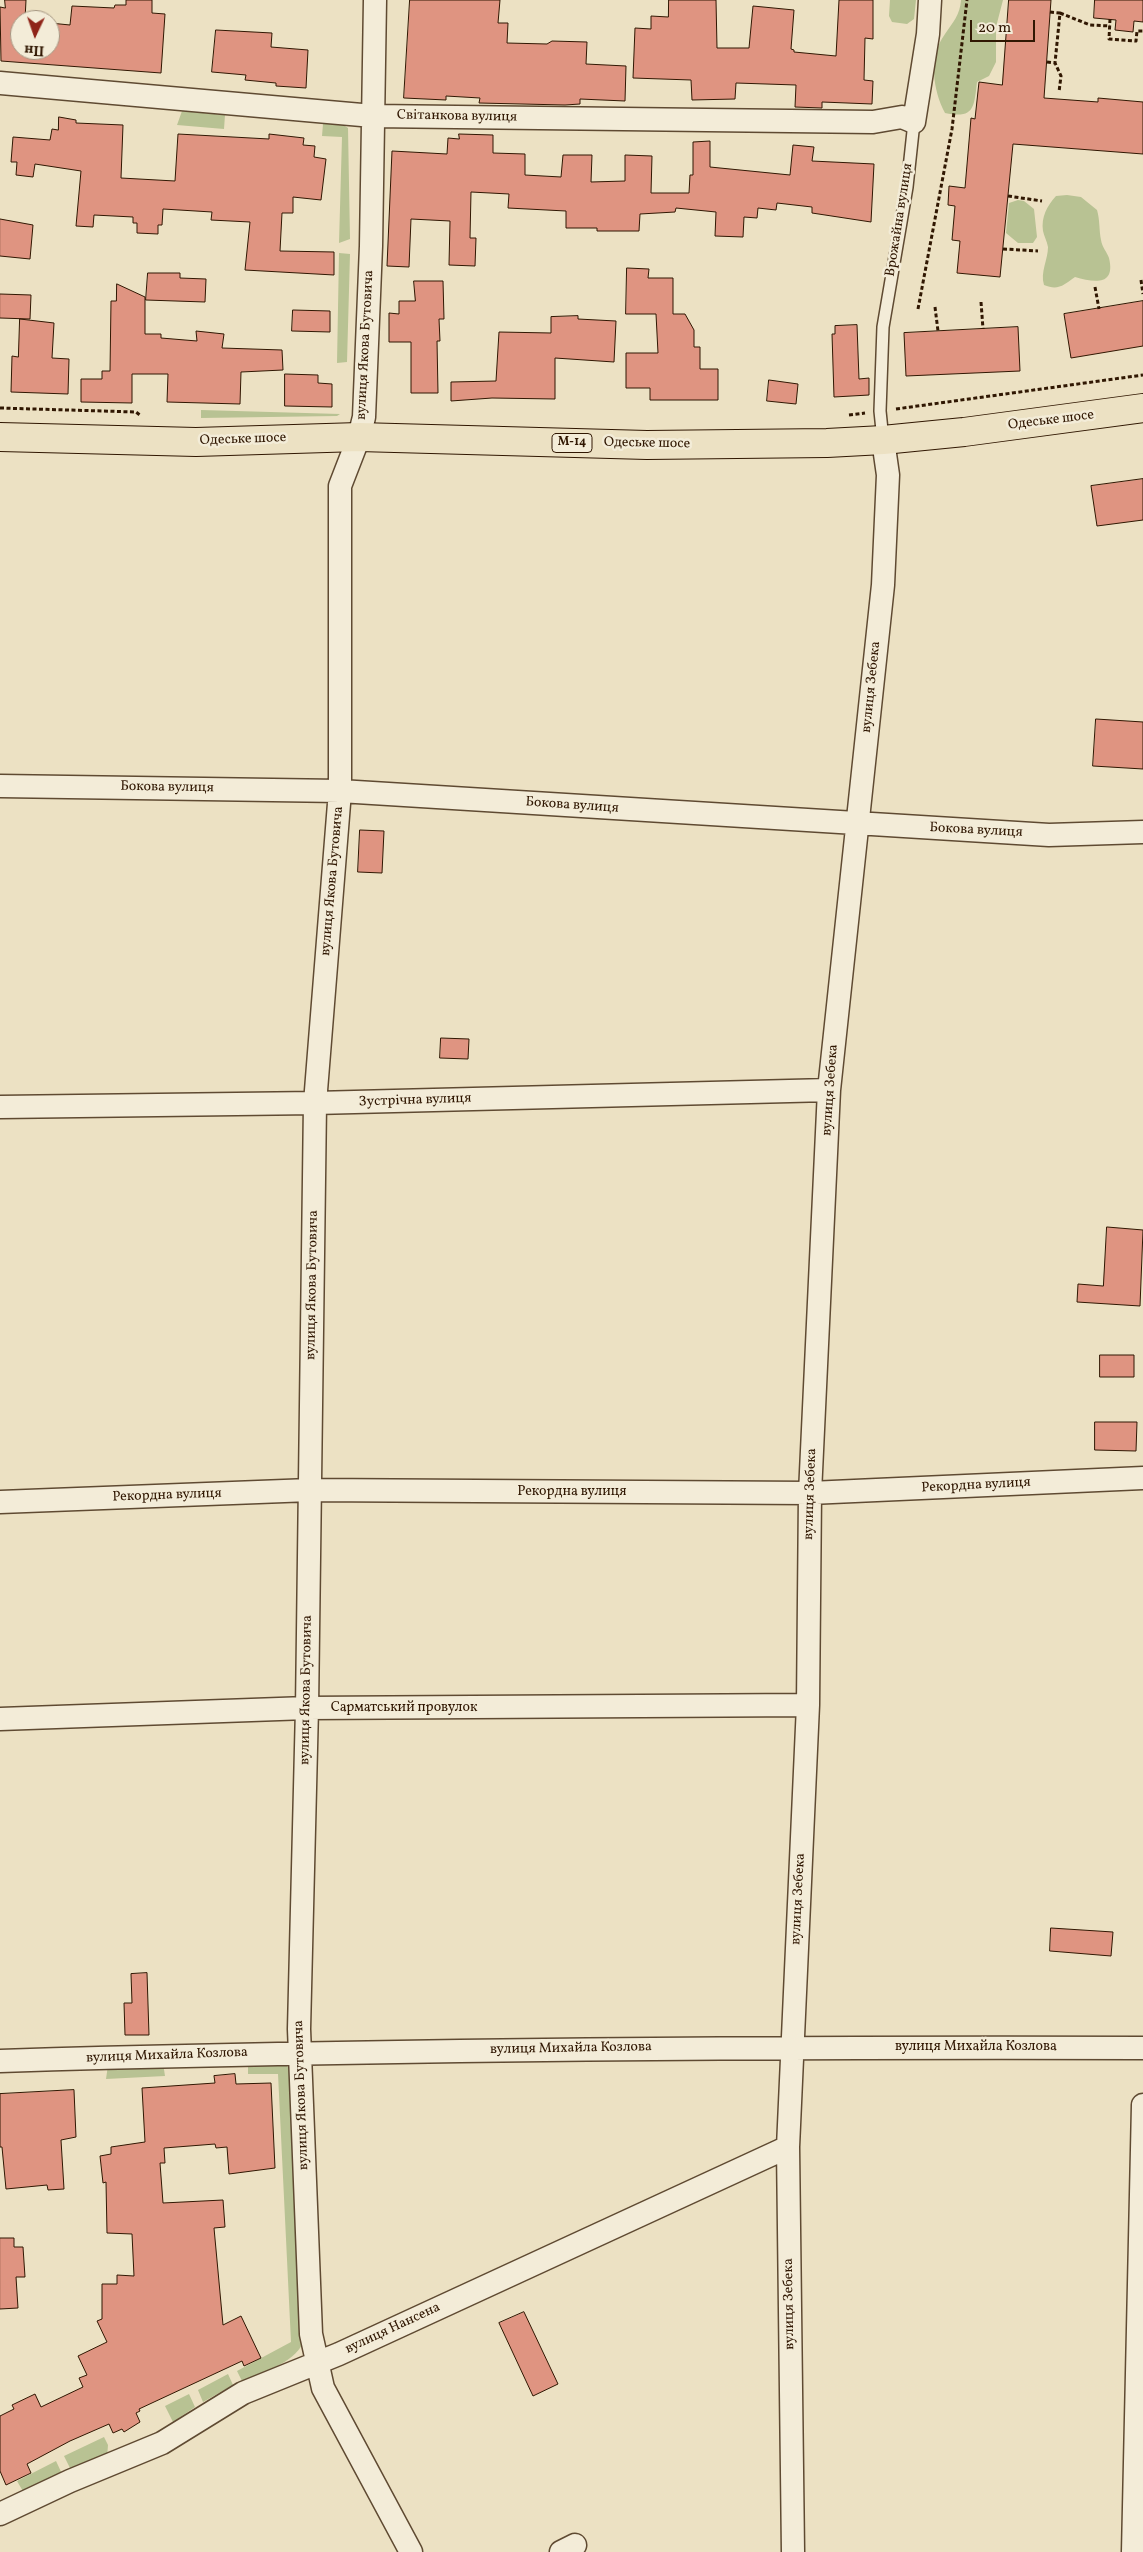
<!DOCTYPE html>
<html>
<head>
<meta charset="utf-8">
<style>
	body { margin:0 }
	#map { position:relative; width:1143px; height:2552px; overflow:hidden; background:#ece1c3; font-family:Vollkorn,serif }
	canvas { display:block }
	.north { position:absolute; left:10px; top:10px; width:50px; height:50px; box-sizing:border-box; background:#f3ecd8; border:1px solid #a59782; border-radius:50%; rotate:183deg; font-size:14px; font-weight:700; line-height:20px; text-align:center; color:#301702 }
	.north::after { content:''; display:block; margin:auto; width:18px; height:22px; background:#8f2418; clip-path:polygon(50% 0,100% 100%,50% 72%,0 100%) }
	.scale { position:absolute; left:970px; top:20px; width:65px; height:22px; box-sizing:border-box; border:2px solid #301702; border-top:0; padding-left:6px; font-size:15px; line-height:18px; white-space:nowrap; color:#301702; -webkit-text-stroke:4px #f3ecd8; paint-order:stroke }
</style>
</head>
<body>
<div id="map">
<canvas width="1143" height="2552"></canvas>
<div class="north">Пн</div>
<div class="scale">20 m</div>
</div>
<script>
const ctx = document.querySelector('canvas').getContext('2d');
ctx.lineJoin = 'round';
function paint(path, color) { ctx.fillStyle = color; ctx.fill(path, 'evenodd'); }
function stroke(path, color, width, dash) { ctx.strokeStyle = color; ctx.lineWidth = width; ctx.lineCap = dash ? 'butt' : 'round'; ctx.setLineDash(dash || []); ctx.stroke(path); }
function write(font, color, halo, rows, align = 'center') {
  ctx.font = font + ' Vollkorn,serif'; ctx.lineWidth = 5; ctx.setLineDash([]); ctx.textBaseline = 'middle'; ctx.strokeStyle = halo; ctx.fillStyle = color; for (const [text, x, y, turn = 0] of rows) {
    ctx.save(); ctx.translate(x, y); ctx.rotate((+turn || 0) * Math.PI / 180); ctx.textAlign = isNaN(turn) ? turn : align; if (halo) ctx.strokeText(text, 0, 0); ctx.fillText(text, 0, 0); ctx.restore();
  }
}
const green = new Path2D(`
	M890,0H916L914,19L907,24L892,22L889,16Z
	M961,0H1003L996,27V62L989,76L977,82C974,108 974,119 945,113C933,90 928,57 945,34C953,22 960,15 961,0Z
	M182,111L225,115L224,129L177,125Z
	M340,123L348,128L350,239L339,243L342,137L322,136L323,124Z
	M1067,195L1081,197L1097,210C1100,220 1099,230 1101,240C1102,247 1107,252 1109,258C1116,287 1093,282 1075,277C1064,285 1058,291 1044,285C1040,272 1048,260 1048,247C1047,241 1044,236 1043,231C1041,217 1047,206 1056,196Z
	M1018,200L1024,201L1034,209L1037,237L1033,243H1018L1006,233L1009,203Z
	M339,253L350,254L347,362L337,363Z
	M201,410L340,414L337,416L201,418Z
	M163,2063L165,2076L106,2079L108,2065Z
	M284,2064L289,2068L303,2343C293,2364 262,2372 242,2381L237,2371L291,2342L278,2074H248V2066Z
	M228,2374L233,2385L203,2402L198,2390Z
	M189,2394L195,2407L173,2422L165,2406Z
	M104,2437L108,2445L107,2458L72,2472L64,2456Z
	M56,2461L63,2476L24,2493L17,2481Z`);
const building = new Path2D(`
	M5,0H26L25,20H20V50H50V23L70,25L72,6L114,8L115,5H126V0H152V13L165,14L161,73L1,61L0,7L5,8Z
	M410,0H500L498,23H508L507,43L547,44L552,41L587,42L586,64L626,66L625,101L580,99V104L565,105L479,103L480,98L446,96V100L404,98Z
	M669,0H716L717,48H749L753,6L794,10L791,49L794,50V52L836,56L839,0H873V39L865,38L864,80L873,81L872,104L822,102V108L795,107L796,85L736,83L735,99L692,100L691,80L633,78L635,28L651,29V16L668,17Z
	M1009,0H1051L1044,98L1098,102V98L1143,102V154L1013,144L1000,277L957,273L960,241L952,240L955,206L948,205L949,186L965,188L971,118L975,119L979,82L1002,85Z
	M1095,0H1143V22L1134,21L1133,32L1115,30L1116,20L1094,18Z
	M216,30L272,33L271,47L308,50L306,88L276,86V83L245,80L246,75L212,72Z
	M59,117L76,120V123L123,125L121,178L175,181L178,134L269,139V134L304,138L303,145L315,146L314,157L326,159L321,200L293,197V213H282L280,251L334,252V275L245,270L250,222L211,220L212,212L163,209L162,225H158V234L137,233V223H133V217L94,215L93,227L76,226L81,171L35,164L33,177L16,175L17,162H11L13,137L50,140L52,129L58,130Z
	M459,134L493,135V153L525,154V175L561,177L563,155H592L591,182L625,181V155L652,156L651,193H689L690,175H693V142L710,141V167L790,175L793,145L814,147L812,161L874,164L871,222L812,213V207L777,203L776,210L758,208L757,218L744,217L743,237L715,236L716,212L676,208L675,212L640,214L639,231H597V228H566V211L508,208L509,194L471,192L470,238H476L475,266L449,265L450,221L411,219L409,267L387,266L392,151L447,154L448,138L459,139Z
	M0,219L33,225L30,259L0,256Z
	M627,268L649,269L648,278H673V314H685L694,330V347H700V369H718V400H650V388H626V353H658L656,314H626Z
	M148,273H180V278L206,279L205,302L146,300Z
	M414,281H443L444,319H439L440,341H437L438,393H411V342H389V313L399,314V301H415Z
	M117,284L145,297V334H161V338L197,341L196,331L224,334L222,348L282,350L283,370L241,372L240,404L167,402L168,374H132V403L81,402V379H102V371H110L111,301H116Z
	M0,294L31,295L30,319L0,318Z
	M1143,301V346L1071,358L1064,314Z
	M293,310L330,311V332L292,331Z
	M578,316V319L616,321L614,362L555,358V399L492,398L451,401V382L496,381L499,332L551,333V317Z
	M20,319L54,323L52,358L69,359L68,394L11,392L12,356L18,357Z
	M857,325L859,379L869,378V395L834,397L832,334H835V326Z
	M1018,327L1020,371L906,376L904,333Z
	M285,374L318,375V383L332,384V407L285,406Z
	M769,380L798,384L796,404L767,401Z
	M1143,479V520L1097,526L1091,486Z
	M1096,719L1143,722V769L1093,766Z
	M360,830L384,831L382,873L358,872Z
	M441,1038L469,1039L468,1059L440,1058Z
	M1107,1227L1143,1230L1140,1306L1077,1302L1078,1284L1103,1286Z
	M1100,1355H1134V1377H1100Z
	M1095,1422H1137L1136,1451L1095,1450Z
	M1051,1928L1113,1932L1111,1956L1050,1951Z
	M147,1973L149,2035H125L124,2003H132L131,1974Z
	M235,2074L236,2084L271,2083L275,2168L229,2174L227,2147L216,2148L215,2144L164,2148L165,2163H160L163,2203L223,2200L225,2227L214,2228L223,2325L241,2316L261,2358L244,2366L242,2361L139,2409L140,2411L136,2413L140,2422L124,2432L122,2429L113,2433L109,2424L70,2441L27,2464L31,2473L6,2485L0,2471V2416L14,2409L12,2405L35,2394L41,2407L83,2387L79,2378L87,2375L78,2356L107,2342L97,2321L102,2319V2284H117V2275L134,2276L132,2234L107,2233L106,2182L103,2183L100,2156L111,2154V2147L145,2142L142,2088L215,2083L214,2076Z
	M74,2090L76,2137L61,2140L64,2189L48,2190L47,2185L6,2189L2,2147H0V2094Z
	M0,2238H14V2247H23L25,2277H16L18,2308L0,2309Z
	M524,2312L558,2384L533,2396L499,2323Z`);
const path = new Path2D(`
	M1050,12L1060,13L1055,63
	M1060,13L1090,25L1110,26
	M1110,19L1109,39L1136,41L1137,31H1143
	M1047,62L1055,63L1061,76L1059,92
	M1008,196L1042,201
	M1003,249L1038,251
	M1141,280L1143,294
	M1095,287L1099,309
	M981,302L983,329
	M935,307L938,331
	M918,309L952,129L967,0
	M0,408L136,412L141,416
	M896,409L1143,375
	M849,415L865,413`);
const service = new Path2D(`
	M883,440L880,411L883,327L907,187L914,122`);
const minor = new Path2D(`
	M375,0L371,246L364,417L359,437L340,486V791L315,1103L307,1708L299,2029L311,2334L323,2388L411,2552
	M0,83L373,116L873,122L902,117L914,122L928,34L930,0
	M0,786L340,791L1049,835L1143,832
	M0,1107L315,1103L829,1090
	M0,1502L310,1490L810,1493L1143,1478
	M0,1719L307,1708L808,1705
	M0,2061C381,2049 762,2047 1143,2048
	M0,2514L70,2481L162,2443L243,2393L339,2354L788,2147
	M561,2552L575,2545
	M793,2552L788,2147L808,1705L810,1493L829,1090L883,585L888,475L883,440
	M1133,2552L1143,2105`);
const trunk = new Path2D(`
	M0,437L196,442L359,437L647,445L827,443L883,440L964,432L1143,408`);
const shields = [
	[572,443,40]
];
const shieldNames = [
	["М-14",572,443]
];
const streetNames = [
	["Світанкова вулиця",457,117,1],
	["Врожайна вулиця",900,220,-81],
	["вулиця Якова Бутовича",366,345,-87],
	["Одеське шосе",1051,421,-7],
	["Одеське шосе",243,440,-2],
	["Одеське шосе",647,444,1],
	["вулиця Зебека",872,687,-84],
	["Бокова вулиця",167,788,1],
	["Бокова вулиця",572,806,4],
	["Бокова вулиця",976,831,3],
	["вулиця Якова Бутовича",333,881,-85],
	["вулиця Зебека",831,1090,-86],
	["Зустрічна вулиця",415,1101,-2],
	["вулиця Якова Бутовича",313,1285,-89],
	["Рекордна вулиця",976,1486,-3],
	["Рекордна вулиця",572,1492],
	["вулиця Зебека",811,1494,-88],
	["Рекордна вулиця",167,1496,-2],
	["вулиця Якова Бутовича",307,1690,-89],
	["Сарматський провулок",404,1708],
	["вулиця Зебека",799,1899,-87],
	["вулиця Михайла Козлова",976,2047],
	["вулиця Михайла Козлова",571,2049,-1],
	["вулиця Михайла Козлова",167,2056,-2],
	["вулиця Якова Бутовича",302,2095,-92],
	["вулиця Зебека",790,2304,-91],
	["вулиця Нансена",393,2329,-25]
];
paint(green, '#b8c293');
paint(building, '#df9481');
stroke(building, '#301702', 1);
stroke(service, '#5f4a32', 14);
stroke(minor, '#5f4a32', 25);
stroke(trunk, '#301702', 30);
stroke(path, '#301702', 3, [4, 2.5]);
stroke(service, '#f3ecd8', 11);
stroke(minor, '#f3ecd8', 22);
stroke(trunk, '#ece1c3', 28);
for (const [x, y, w] of shields) { const box = new Path2D(); box.roundRect(x - w / 2, y - 9.5, w, 19, 4); ctx.fillStyle = '#f3ecd8'; ctx.fill(box); stroke(box, '#301702', 1); }
write('bold 12px', '#301702', null, shieldNames);
write('14px', '#301702', '#f3ecd8', streetNames);
</script>
</body>
</html>
